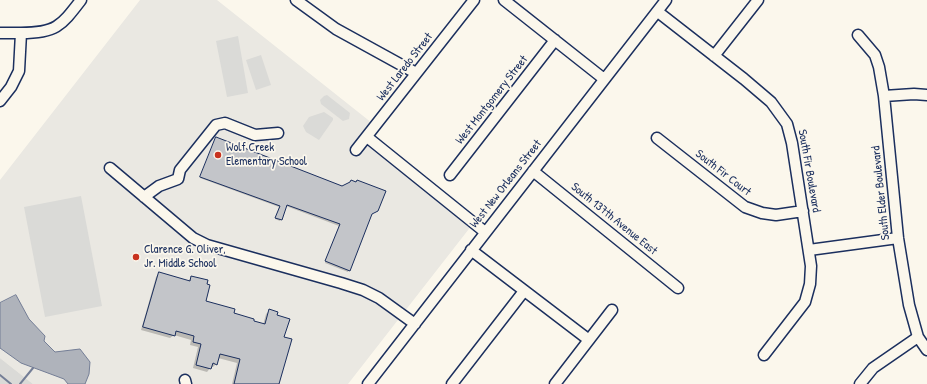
<!DOCTYPE html>
<html>
<head>
<meta charset="utf-8">
<style>
	body { margin:0 }
	canvas { display:block; background:#fbf7ec }
</style>
</head>
<body>
<canvas width="927" height="384"></canvas>
<script>
const ctx = document.querySelector('canvas').getContext('2d');
ctx.lineJoin = 'round';
function paint(path, color) { ctx.fillStyle = color; ctx.fill(path, 'evenodd'); }
function stroke(path, color, width, dash) { ctx.strokeStyle = color; ctx.lineWidth = width; ctx.lineCap = dash ? 'butt' : 'round'; ctx.setLineDash(dash || []); ctx.stroke(path); }
function write(font, color, halo, rows, align = 'center') {
  ctx.font = font + ' "Patrick Hand",sans-serif'; ctx.lineWidth = 3.5; ctx.setLineDash([]); ctx.textBaseline = 'middle'; ctx.strokeStyle = halo; ctx.fillStyle = color; for (const [text, x, y, turn = 0] of rows) {
    ctx.save(); ctx.translate(x, y); ctx.rotate((+turn || 0) * Math.PI / 180); ctx.textAlign = isNaN(turn) ? turn : align; if (halo) ctx.strokeText(text, 0, 0); ctx.fillText(text, 0, 0); ctx.restore();
  }
}
const built = new Path2D(`
	M140,0H217L372,123L361,137L472,225L348,384H33L0,358V180Z`);
const green = new Path2D(`
	M238,36L248,93L227,97L216,41Z
	M261,55L271,85L256,90L246,60Z
	M327,95L350,113L349,119L343,121L321,104L320,100L324,96Z
	M324,112L333,118V120L319,140L306,132L303,126L309,117Z
	M81,196L102,306L45,317L24,207Z
	M0,358L33,384H0Z`);
const water = new Path2D(`
	M16,295L29,319L45,336L44,341L55,352L80,349L90,362L89,374L85,384H68L64,379L21,363L0,348V303Z`);
const shadow = new Path2D(`
	M216,138L371,214L348,272L325,263L339,226L286,206L280,221L275,219L279,207L200,178Z
	M159,273L188,281L192,277L205,301L253,322L263,325L266,314L269,311L276,316L283,338L278,384H232L237,363L218,358L216,364L213,367H211L207,372L193,368L198,347L190,345L191,340L174,335L170,338L141,330L156,277Z`);
const stream = new Path2D(`
	M0,375L11,384
	M20,384L33,368`);
const building = new Path2D(`
	M216,137L342,186L350,182L351,180L356,182L357,180L386,191L378,211L372,214L350,271L325,261L340,224L287,205L282,220L275,218L280,206L200,177Z
	M159,272L190,281L191,276L208,280L207,284L210,285L206,301L235,309L234,313L254,319V321L265,324L269,309L278,312L277,315L290,319L284,337L292,339L279,384H234L240,359L220,354L217,365L213,363L211,369L196,365L201,344L193,342L194,336L176,331L175,336L143,327Z`);
const minor = new Path2D(`
	M296,0L336,29L416,73
	M504,0L604,79
	M658,12L744,79L771,102L787,124L792,143L811,266L810,284L805,302L764,355
	M0,33H21
	M858,35L875,55L879,67L884,96L898,238L909,305L918,337L927,350
	M714,56L758,0
	M884,96L914,94L927,95
	M0,101L11,87L19,71L21,33C56,33 61,26 81,0
	M367,137L485,232
	M657,138L745,207L762,213L776,215L803,211
	M356,150L474,0
	M110,168L193,238L207,245L341,283L363,290L379,298L415,324
	M533,171L678,288
	M450,175L555,40
	M144,197L159,186L178,179L180,170L216,125L225,123L255,135L278,133
	M471,250L589,340
	M809,250L898,238
	M185,380L186,384
	M368,384L666,0
	M452,384L524,291
	M555,384L612,310
	M860,384L873,368L918,337`);
const markers = [
	[218,155,4,"#c8321e"],
	[136,257,4,"#c8321e"]
];
const streetNames = [
	["West Laredo Street",405,67,-52],
	["West Montgomery Street",492,100,-52],
	["South Fir Boulevard",809,171,80],
	["South Fir Court",723,173,38],
	["West New Orleans Street",506,184,-52],
	["South Elder Boulevard",881,193,-96],
	["South 137th Avenue East",614,219,39]
];
const poiNames = [
	["Wolf Creek",226,148],
	["Elementary School",226,162],
	["Clarence G. Oliver,",144,250],
	["Jr. Middle School",144,264]
];
paint(built, '#eae8e2');
paint(green, '#dadad7');
paint(water, '#afb3bb');
stroke(water, '#747e96', 1);
paint(shadow, '#0003');
stroke(stream, '#747e96', 2);
paint(building, '#c3c5c9');
stroke(building, '#1b2f5e', 1);
stroke(minor, '#1b2f5e', 13);
stroke(minor, '#fbf7ec', 10);
for (const [x, y, r, color] of markers) { const dot = new Path2D(); dot.arc(x, y, r, 0, 2 * Math.PI); ctx.fillStyle = color; ctx.fill(dot); stroke(dot, '#fbf7ec', 1.5); }
write('12px', '#1b2f5e', '#fbf7ec', streetNames);
write('12px', '#1b2f5e', '#fbf7ec', poiNames, 'left');
</script>
</body>
</html>
